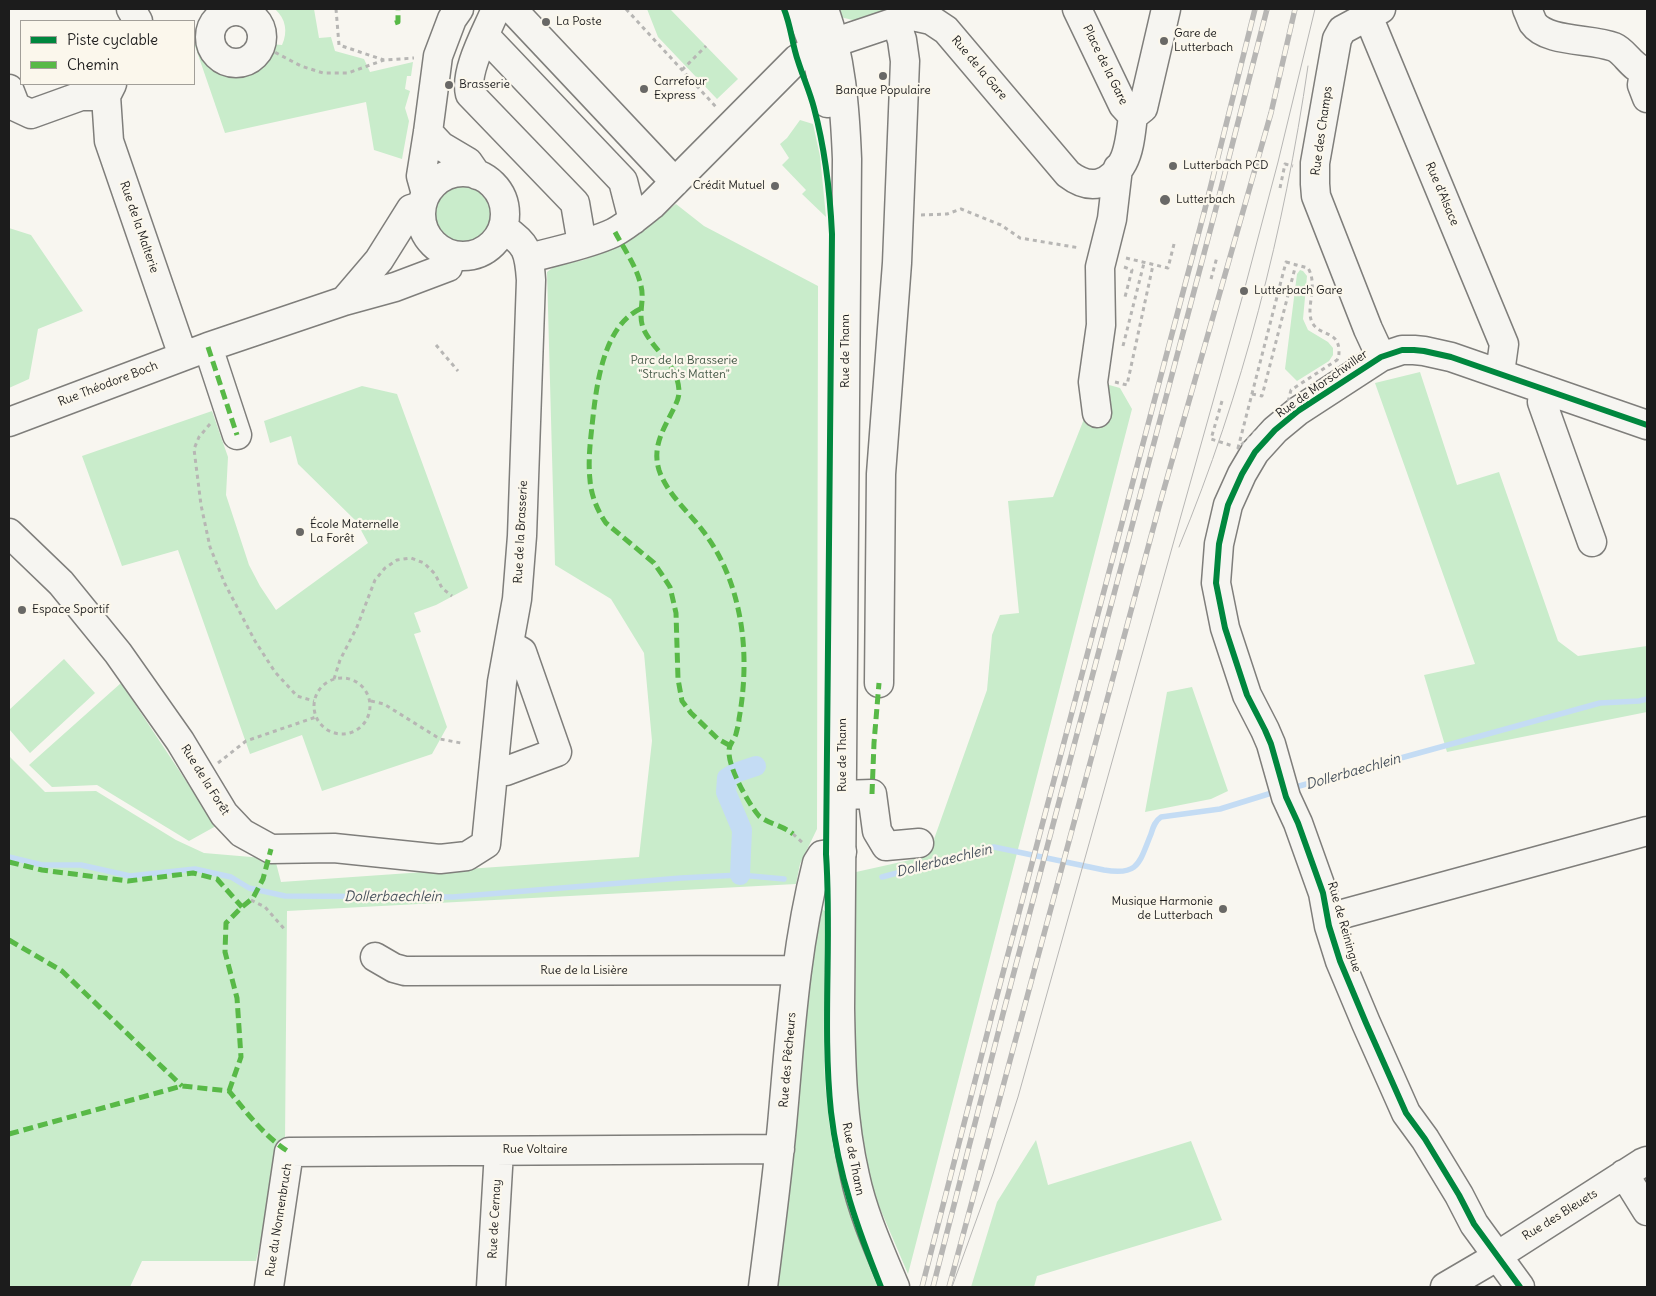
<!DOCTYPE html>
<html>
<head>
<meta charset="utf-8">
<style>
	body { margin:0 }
	#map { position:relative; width:1656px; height:1296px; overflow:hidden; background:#f8f6f0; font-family:Delius,sans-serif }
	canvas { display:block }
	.frame { position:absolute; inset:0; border:10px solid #1c1c1c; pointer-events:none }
	.legend { position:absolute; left:20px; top:20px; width:175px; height:65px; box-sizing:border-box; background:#fbf7ec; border:1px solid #a29f99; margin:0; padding:6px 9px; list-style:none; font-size:15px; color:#1c1c1c }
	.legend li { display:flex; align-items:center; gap:10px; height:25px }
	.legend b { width:25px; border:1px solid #a29f99 }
</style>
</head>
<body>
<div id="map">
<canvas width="1656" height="1296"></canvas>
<div class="frame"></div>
<ul class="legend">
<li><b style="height:6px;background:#00873e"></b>Piste cyclable</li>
<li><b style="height:6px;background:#58b947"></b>Chemin</li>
</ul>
</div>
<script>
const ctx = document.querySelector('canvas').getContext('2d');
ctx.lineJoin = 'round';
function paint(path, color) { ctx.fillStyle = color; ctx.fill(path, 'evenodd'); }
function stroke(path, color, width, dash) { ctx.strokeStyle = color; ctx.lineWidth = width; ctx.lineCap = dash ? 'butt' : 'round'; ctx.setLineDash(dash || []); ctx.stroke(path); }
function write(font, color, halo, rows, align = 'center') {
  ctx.font = font + ' Delius,sans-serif'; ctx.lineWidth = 4.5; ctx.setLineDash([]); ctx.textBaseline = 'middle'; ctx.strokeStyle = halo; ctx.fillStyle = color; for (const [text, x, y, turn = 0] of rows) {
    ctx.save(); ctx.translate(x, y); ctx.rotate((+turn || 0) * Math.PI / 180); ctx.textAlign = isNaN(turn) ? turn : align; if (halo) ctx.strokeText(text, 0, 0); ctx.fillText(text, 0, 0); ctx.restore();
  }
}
const green = new Path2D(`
	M275,9H314L319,38L331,37L335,51L364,59L370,72L413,62L411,76H407L405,89L410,91L405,108L409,121L402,159L374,150L366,102L225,133L194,43L199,42C204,48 208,56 213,61C226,74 246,72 259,60C264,56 267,50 270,44L282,45C288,32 286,19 275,9Z
	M647,9H670L738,79L717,99L658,37Z
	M836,9H894L857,21L840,17Z
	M800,120L813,124L820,156L826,217L802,194L806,190L782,165L789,158L780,144L787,138Z
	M431 214a32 32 0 1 1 64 0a32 32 0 1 1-64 0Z
	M676,204L704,226L818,286L817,829L800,864L796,884L287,911L285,1141L256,1261H142L130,1287H9V756L45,792L96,791L176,840L204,853L275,859L281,882L639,857L652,741L644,653L611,599L555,565L547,272L555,266L584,260L629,240Z
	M9,228L31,235L83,311L38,329L29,379L9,388Z
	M1300,270L1303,271L1307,276L1303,319L1308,330L1328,342L1333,348V355L1329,361L1297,381L1285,369L1297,274Z
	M1420,372L1457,485L1499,472L1558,641L1578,656L1647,646V712L1447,752L1424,675L1475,664L1375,383Z
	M1102,383L1120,388L1132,409L908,1274L879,1206L872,1186L860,1122L855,1060L856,872L928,856L987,690L992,635L1000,615L1019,613L1008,501L1053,497L1086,414Z
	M362,386L397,394L468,588L436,605L414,613L421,632L414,634L447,727L432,754L322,791L302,735L250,754L178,550L122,566L82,456L212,411L228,457L226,495L249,565L260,586L276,610L368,543L356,521L298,464L291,436L270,443L264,421Z
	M64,659L95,693L30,753L9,729V710Z
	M121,683L216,826L189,841L97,785L52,787L29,765Z
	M1192,687L1228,791L1211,799L1145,812L1167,692Z
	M812,902L826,912C826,978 820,1047 828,1113C835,1174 855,1231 878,1287H775Z
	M1036,1140L1048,1185L1191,1141L1222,1220L1037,1276L1034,1287H971L997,1202Z`);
const stream = new Path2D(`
	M1292,788L1600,703L1639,701L1647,699
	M9,857L42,865H81L130,876L195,869L231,877L249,888L285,896L453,897L681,878L740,875L784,879
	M882,877L994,847L1104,870C1139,876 1139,863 1151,834C1153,827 1155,821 1161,817L1220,809L1278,791`);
const canal = new Path2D(`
	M740,875L742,830L726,792L727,778L735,773L756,766`);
const path = new Path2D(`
	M336,9L339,45L384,60
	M626,9L717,108
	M244,12L253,9
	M261,45L301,66L323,73H348L384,60L414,58
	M682,70L706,46
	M1280,188L1285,164L1293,166
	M921,215L947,214L961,209L1001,225L1020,238L1080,248
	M1126,258L1168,268L1174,244
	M1286,262L1308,268C1319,286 1304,310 1313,324C1321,336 1338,331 1339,350C1339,355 1339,356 1337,360L1291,390L1288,402L1238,448Z
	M1124,267L1132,270L1125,297
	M1211,279L1217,257
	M436,345L458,371
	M1123,346L1144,263
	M1115,382L1127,385L1153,265
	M1252,394L1262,396L1296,264
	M1222,401L1211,439L1233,446
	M210,424L199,437L194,449L201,505L210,547L225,584L255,641L275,672L297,696L314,701
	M314 706a28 28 0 1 1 56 0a28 28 0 1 1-56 0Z
	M334,679L340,660L357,627L375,580L385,568L397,560L411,558L424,563L435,574L442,588L452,596
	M371,701L384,704L440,739L461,743
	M218,763L246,741L316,717
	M793,834L803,843
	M251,900L265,907L286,931`);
const minor = new Path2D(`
	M131,9L138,21
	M496,9C487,31 464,71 470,94L575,203L582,244
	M512,9L675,182
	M1077,9L1123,105L1133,116
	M1527,9C1529,13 1531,19 1533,23C1547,43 1592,38 1614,47C1626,52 1631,68 1647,72
	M210 37a26 26 0 1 1 52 0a26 26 0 1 1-52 0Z
	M1368,16L1504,344L1500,373
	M485,36L623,181L633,220
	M1644,72L1642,85L1647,98
	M112,84L106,96L109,141L183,356
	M9,89L16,107L31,114L81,96H106
	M428,132L441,146L468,162L477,175
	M421 214a42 42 0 1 1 84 0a42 42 0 1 1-84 0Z
	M426,194L421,176L428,132L438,56L452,19L459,9
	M530,258C558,250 587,245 613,233C627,226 639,215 652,205L797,59L815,49L913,16L931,20L946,30L1068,174C1090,191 1110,186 1123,162C1130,149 1131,130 1133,116L1143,108L1166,9
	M344,301L379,260L411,209L421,206
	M208,347L237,435
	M1381,357L1368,329L1316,196L1315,184V163L1337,39L1342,30L1381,9
	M1544,389L1542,402L1592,542
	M1097,413L1093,382L1101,325L1100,267L1112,219L1118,168
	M9,422L208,347L344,301L395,287L448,267L451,256
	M9,533L61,583L118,653L180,741L224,814L242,833L271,849L334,848L440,859L467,856L486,844L502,682L517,599L522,536L531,280C529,251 527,244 503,228
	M879,683L881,474L897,263L905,61L902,40L896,22
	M493,773L506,771L557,752L522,652L510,645
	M842,795L872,794L877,831L886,846L919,843
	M1328,918L1647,831
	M375,957L394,968L405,971L796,970
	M1624,1174L1647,1211
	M269,1287L289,1152L780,1149
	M491,1287L499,1151
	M763,1287C770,1233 777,1179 782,1125C790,1037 795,949 817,863L822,855L842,852
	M1445,1287L1486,1263L1642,1163L1647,1161
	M1520,1287L1474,1224L1459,1195L1425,1139L1406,1113L1366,1023L1340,961L1329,926L1323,893L1298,823L1286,797L1271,744L1265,730L1247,695L1225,628L1216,583L1219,544L1228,505L1242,474L1255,452L1275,430L1298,411L1381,357L1402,350H1414L1424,351L1451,357L1647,425`);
const major = new Path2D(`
	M800,9L815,49L827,103
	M824,9C841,57 845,108 847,159L840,1008C841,1065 842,1120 855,1176C863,1214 880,1251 895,1287`);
const tram = new Path2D(`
	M1179,547C1243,392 1284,231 1308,66
	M952,1287L993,1174L1018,1097L1244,291L1278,162L1315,9`);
const rail = new Path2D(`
	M922,1287L994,1007L1205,209L1255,9
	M933,1287L1004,1010L1215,212L1267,9
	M949,1287L1160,503L1271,113L1295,9`);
const quiet = new Path2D(`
	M395,23L398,22V9
	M615,232C624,249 637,267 641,286C645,301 637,315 644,330C655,352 679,366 679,392C679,398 676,404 673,410C663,430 652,447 659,470C667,494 688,511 703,531C723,557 734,586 740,618C746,651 745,686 739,719C739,724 737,729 736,734C734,740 729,744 729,751C728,767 748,803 759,816C769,824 782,825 793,834
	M640,309C602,327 596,389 592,426C590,444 588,462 590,480C591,495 597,510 606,523L654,563L663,576L670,587L676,613L678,679L682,701L691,713L718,739L729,745
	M208,347L237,435
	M872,794L874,743L879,683
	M9,862L42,870L128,881L193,873L217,879L242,907
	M9,940L62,971L182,1086
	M229,1091L241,1057L237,998L225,952L226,923L242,907L253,898L263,879L271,849
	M9,1134L182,1086L229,1091C247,1113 265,1137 289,1152`);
const cycleway = new Path2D(`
	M784,9C791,26 792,44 798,61C803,77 810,92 814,108C825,149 830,192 832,234L826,854C832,940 822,1027 831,1112C838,1174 858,1230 881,1287
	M1520,1287L1474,1224L1459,1195L1425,1139L1406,1113L1366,1023L1340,961L1329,926L1323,893L1298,823L1286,797L1271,744L1265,730L1247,695L1225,628L1216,583L1219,544L1228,505L1242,474L1255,452L1275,430L1298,411L1381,357L1402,350H1414L1424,351L1451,357L1647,425`);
const markers = [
	[546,22,5,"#696866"],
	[1164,41,5,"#696866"],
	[883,76,5,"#696866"],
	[449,85,5,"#696866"],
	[644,89,5,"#696866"],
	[1173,166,5,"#696866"],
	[775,186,5,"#696866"],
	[1165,200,6,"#696866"],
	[1244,291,5,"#696866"],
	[300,532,5,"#696866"],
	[22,610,5,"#696866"],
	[1223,909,5,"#696866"]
];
const poiNames = [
	["La Poste",556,22],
	["Gare de",1174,34],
	["Lutterbach",1174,48],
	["Carrefour",654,82],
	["Express",654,96],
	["Brasserie",459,85],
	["Banque Populaire",883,91,"center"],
	["Lutterbach PCD",1183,166],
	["Crédit Mutuel",765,186,"right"],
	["Lutterbach",1176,200],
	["Lutterbach Gare",1254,291],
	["École Maternelle",310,525],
	["La Forêt",310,539],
	["Espace Sportif",32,610],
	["Musique Harmonie",1213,902,"right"],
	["de Lutterbach",1213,916,"right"]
];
const streetNames = [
	["Place de la Gare",1105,65,64],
	["Rue de la Gare",979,68,50],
	["Rue des Champs",1322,131,-82],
	["Rue d'Alsace",1442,194,67],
	["Rue de la Malterie",139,227,71],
	["Rue de Thann",846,351,-90],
	["Rue Théodore Boch",108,384,-21],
	["Rue de Morschwiller",1322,384,-35],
	["Rue de la Brasserie",521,532,-87],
	["Rue de Thann",843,755,-90],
	["Rue de la Forêt",205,780,58],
	["Rue de Reiningue",1344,927,74],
	["Rue de la Lisière",584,971],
	["Rue des Pêcheurs",788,1060,-85],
	["Rue Voltaire",535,1150],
	["Rue de Thann",853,1159,79],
	["Rue des Bleuets",1560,1215,-32],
	["Rue de Cernay",495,1219,-87],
	["Rue du Nonnenbruch",279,1220,-81]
];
const parkNames = [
	["Parc de la Brasserie",684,361],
	["\"Struch's Matten\"",684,375]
];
const waterNames = [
	["Dollerbaechlein",1353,772,-16],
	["Dollerbaechlein",944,861,-14],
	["Dollerbaechlein",393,897]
];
paint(green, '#c9eccb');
stroke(stream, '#c4dcf4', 5.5);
stroke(canal, '#c4dcf4', 20);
stroke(minor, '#7f7e7b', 31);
stroke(major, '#7f7e7b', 31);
stroke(path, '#b7b6b4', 3, [4, 4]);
stroke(minor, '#f6f5f1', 28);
stroke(major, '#f6f5f1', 28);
stroke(tram, '#b7b6b4', 1);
stroke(rail, '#b7b6b4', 5.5);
stroke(rail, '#fbf7ec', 4, [11]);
stroke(quiet, '#58b947', 5, [10, 5]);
stroke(cycleway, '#00873e', 6);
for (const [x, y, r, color] of markers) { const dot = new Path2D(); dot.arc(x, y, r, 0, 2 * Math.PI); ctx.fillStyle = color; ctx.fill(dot); stroke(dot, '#fbf7ec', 2); }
write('12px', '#1c1c1c', '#fbf7ec', poiNames, 'left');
write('12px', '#1c1c1c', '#fbf7ec', streetNames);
write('12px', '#445847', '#fbf7ec', parkNames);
write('italic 14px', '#48525d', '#fbf7ec', waterNames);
</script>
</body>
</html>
